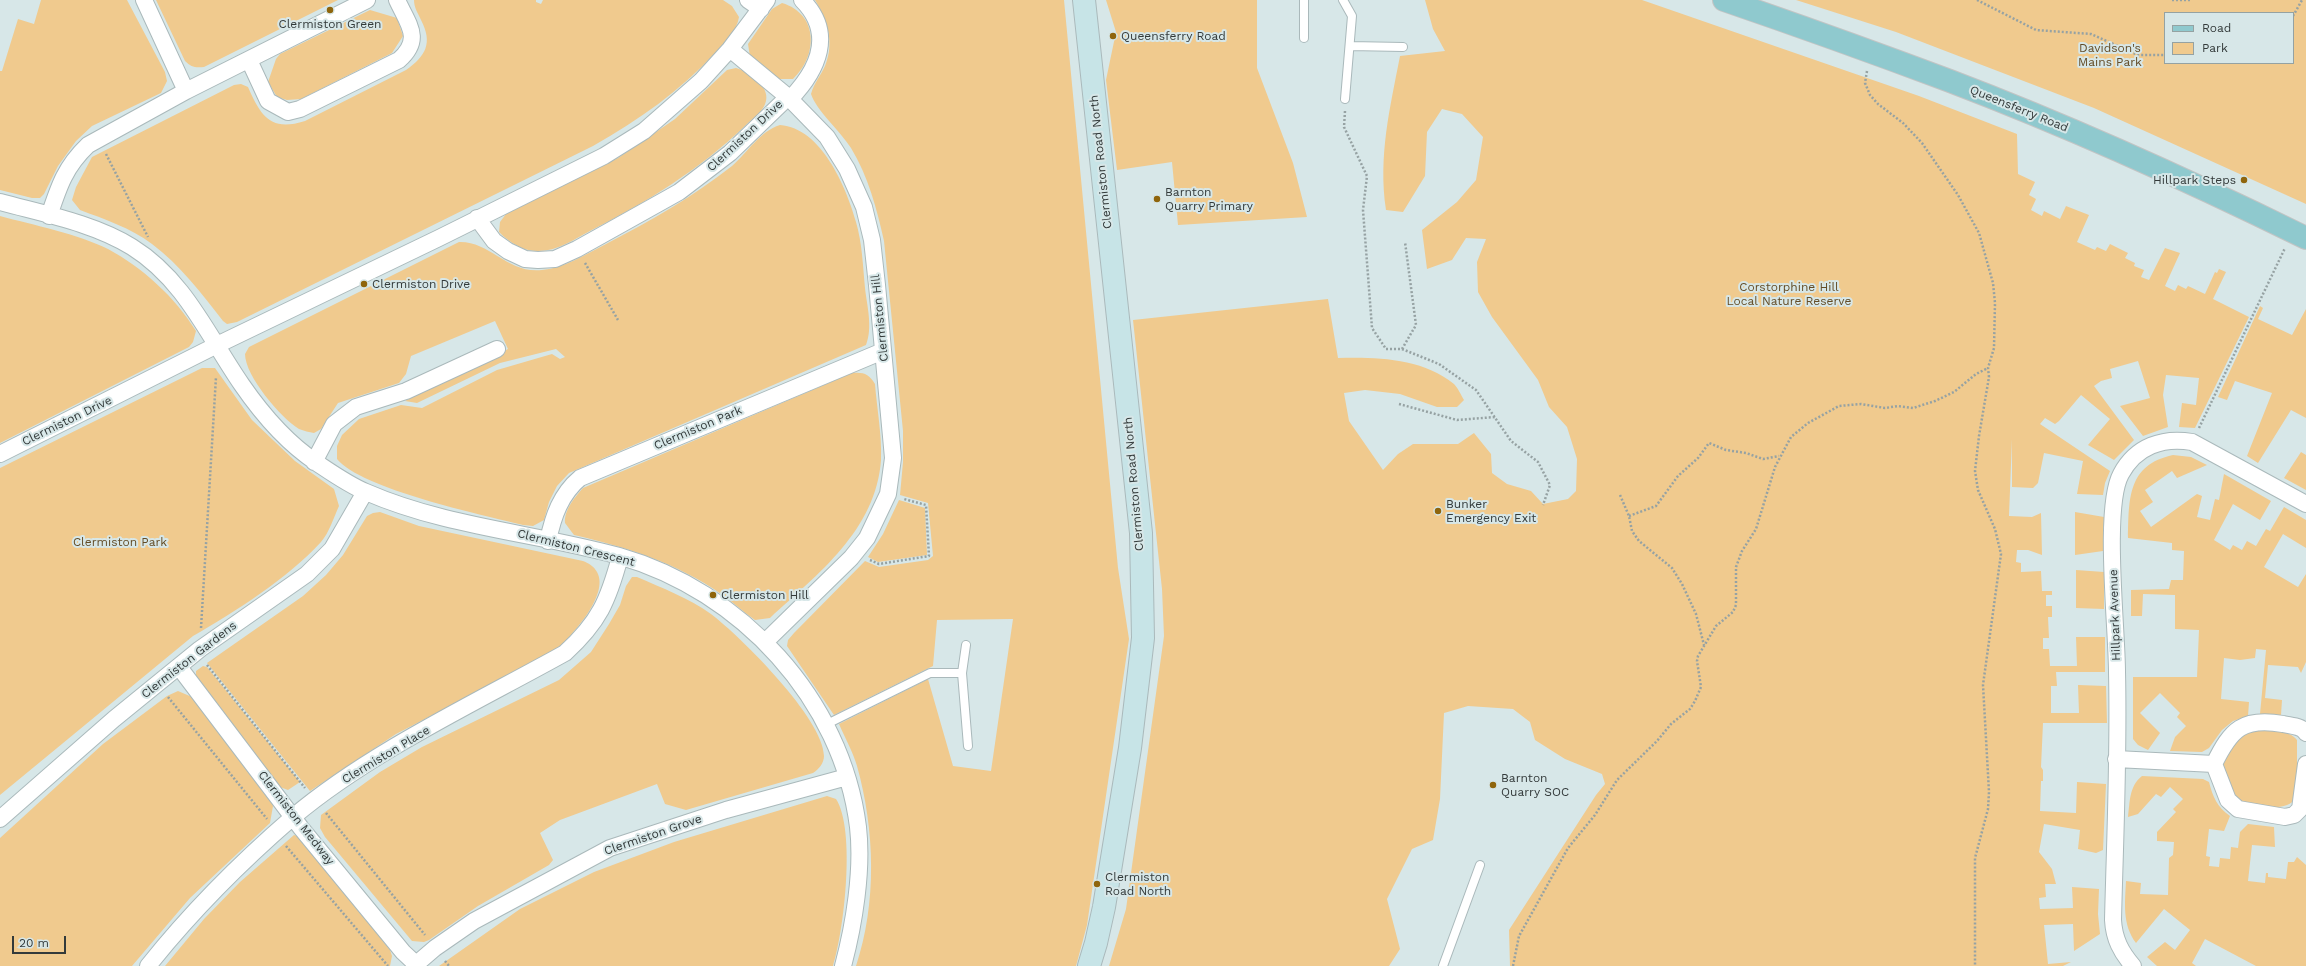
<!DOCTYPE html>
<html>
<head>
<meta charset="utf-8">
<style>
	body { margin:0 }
	#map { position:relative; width:2306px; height:966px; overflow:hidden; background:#d7e7e8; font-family:"Work Sans",sans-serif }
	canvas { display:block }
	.legend { position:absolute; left:2164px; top:12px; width:130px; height:52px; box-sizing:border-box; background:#d7e7e8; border:1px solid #95a2a2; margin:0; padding:5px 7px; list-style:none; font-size:12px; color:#333a3a }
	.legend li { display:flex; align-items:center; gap:8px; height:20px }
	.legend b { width:20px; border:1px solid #95a2a2 }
	.scale { position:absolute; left:12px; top:936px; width:54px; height:18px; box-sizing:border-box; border:2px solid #333a3a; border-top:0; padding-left:5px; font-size:12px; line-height:14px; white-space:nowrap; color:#333a3a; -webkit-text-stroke:3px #d7e7e8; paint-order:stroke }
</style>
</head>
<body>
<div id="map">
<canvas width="2306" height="966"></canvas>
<ul class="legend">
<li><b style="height:5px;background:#8fc9ce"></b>Road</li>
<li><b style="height:11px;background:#f0ca8e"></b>Park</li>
</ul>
<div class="scale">20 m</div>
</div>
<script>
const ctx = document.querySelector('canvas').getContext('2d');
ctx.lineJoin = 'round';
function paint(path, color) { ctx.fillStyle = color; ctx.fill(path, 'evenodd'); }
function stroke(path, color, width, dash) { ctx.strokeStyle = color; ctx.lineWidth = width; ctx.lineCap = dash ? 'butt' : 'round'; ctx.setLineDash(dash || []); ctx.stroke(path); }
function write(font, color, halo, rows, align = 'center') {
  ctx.font = font + ' "Work Sans",sans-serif'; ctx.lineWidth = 4; ctx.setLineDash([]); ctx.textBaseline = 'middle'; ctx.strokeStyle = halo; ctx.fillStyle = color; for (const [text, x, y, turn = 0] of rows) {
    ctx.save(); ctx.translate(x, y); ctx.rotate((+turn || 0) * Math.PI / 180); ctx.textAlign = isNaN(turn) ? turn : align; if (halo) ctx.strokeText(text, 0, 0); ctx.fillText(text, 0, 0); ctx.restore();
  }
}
const green = new Path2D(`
	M41,0H127L165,72L167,81L161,93L92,126L76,141L58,166L44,194L40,198H32L0,190V71H2L18,19L34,24Z
	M156,0H338L204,67C195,68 191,67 185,61Z
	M414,0H536V2L541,4L543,0H723L732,6L739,17C737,31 725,42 716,52C680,91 639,120 593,146L237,322L227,324L223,321C202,294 180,265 152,244C131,228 104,219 80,210L72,200L76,187L92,157L234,85L241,84L248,87C261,116 270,132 305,121L406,70C426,56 433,43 421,20C418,13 414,8 414,0Z
	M815,0H1064L1118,568L1129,639L1087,925L1076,966H856C877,903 875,830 857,766C853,752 845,738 839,724L928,679L953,766L991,771L1013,619L937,620L933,666L834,715L787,646L788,640L794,633L865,561L879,567L928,560L933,556L928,503L900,495L903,462V431L884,241C877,209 868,176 851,148C841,132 816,110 811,94C814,83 821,75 825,66C835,42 827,20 815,0Z
	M1106,0H1257V68L1293,163L1307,217L1178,225L1172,162L1117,170L1106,80L1116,32Z
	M1425,0H1642L1919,96L2017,134L2018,174L2035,182L2029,195L2036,199L2031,210L2042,216L2044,211L2060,219L2066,206L2089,215L2077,242L2095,250L2097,247L2106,251L2110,244L2128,253L2125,258L2135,263L2134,266L2144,270L2141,277L2149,280L2165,248L2180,253L2165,286L2175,291L2178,285L2186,289L2188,286L2205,294L2215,272L2217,273L2219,269L2226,272L2213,299L2249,317L2195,428L2179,427L2182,403L2196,405L2199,378L2166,375L2163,395L2168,427L2143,436L2120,406L2150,398L2138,361L2110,369L2112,378L2101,381L2094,386L2134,440L2114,460L2088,445L2110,419L2081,395L2059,421L2055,424L2045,418L2040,424L2110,471L2105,483L2103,495L2077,494L2083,461L2044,453L2038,483L2033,488L2012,487V439L2009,516L2032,517L2041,513L2042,555L2028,550H2017L2016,562L2021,563V572L2041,571L2042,591H2052V595H2046V606H2052V617H2048L2049,638H2043V649H2049L2050,666H2077L2076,637H2105V672H2056L2057,686H2051V713H2079L2078,685L2106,686L2107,723H2043L2041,767L2043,770V781H2041L2040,811L2076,813L2077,782L2106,784L2103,850L2096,853L2078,849L2080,830L2044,824L2039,852L2052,869L2056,884H2045L2046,897L2039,898L2040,909L2073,908L2072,887L2099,889L2098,914L2100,934L2074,951L2073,924L2044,925L2048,964L2071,962L2063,966H1510L1509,930L1596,795L1605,784L1602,774L1565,759L1535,740L1530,722L1513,709L1468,706L1444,713L1440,799L1433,840L1412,849L1387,899L1400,949L1389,966H1109L1126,909L1164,636L1162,589L1133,320L1328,299L1338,358C1377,357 1422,358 1454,384C1458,388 1461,395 1464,400L1457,407H1437L1400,394L1365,390L1344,393L1349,421L1383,470L1398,454L1413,444H1458L1474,433L1491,454L1492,473L1507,484L1531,491L1543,504L1568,499L1576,491L1577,459L1567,427L1549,407L1538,380L1492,317L1478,292L1477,262L1486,239L1466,238L1452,260L1427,269L1422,230L1457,202L1476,180L1483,137L1462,114L1442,109L1427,132L1425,176L1403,212L1386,210C1378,156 1390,108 1400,56L1445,51L1433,29Z
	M1796,0H2306V204L2094,108L1896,32ZM2165,13H2293V63H2165Z
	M782,3C819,14 818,56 793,79H778L750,57L748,44L772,9Z
	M370,10L397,18L403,36L392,53L301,99L287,100L277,97L268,82L276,59L280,54Z
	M736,68C748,71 770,86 766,101C764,111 752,119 745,126C699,170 647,202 590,231C573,240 556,252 536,251C523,251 509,242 499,232L500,222L506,214L618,158L675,119L727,70Z
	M780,125C821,128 846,186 856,222C862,242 863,266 865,288C867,306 873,327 866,345L569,473L557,486L549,502L544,520L533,526L523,525C483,515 361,489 337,459V446L342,435L359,419L401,405L422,408L497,370L552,354L560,359L565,357L556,349L500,363L417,403L405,401L508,349L495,321L411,356L406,374L399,383L338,403L321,429L314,433C309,432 304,431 299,429C281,418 245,376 245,354L249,347L459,242C490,241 508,274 542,270C565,268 586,254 606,244C652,220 691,198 732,166C747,153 760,131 780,125Z
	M0,216C33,225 78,234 108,249C143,268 175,297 196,331L193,342L189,347L0,443Z
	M2260,306L2263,308L2258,319L2292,335L2306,309V418L2291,410L2258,463L2247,456L2272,393L2235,381L2227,400L2218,397Z
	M202,368H215L252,420L295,461L334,489L339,506C334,517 329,533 321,542C288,578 235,612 193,636L0,795V468Z
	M852,373C864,372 869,374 875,384C877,409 882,435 881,460C876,530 818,574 770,618L755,620C743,612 733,602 721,594C677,563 626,547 574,535L565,523C564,510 575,497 583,488Z
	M2301,452L2306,455V490L2284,478Z
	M2173,455L2191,457L2207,465L2177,478L2172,471L2145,490L2153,502L2140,511L2151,527L2197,494L2202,496L2197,517L2210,520L2215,499L2219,500L2224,474L2271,501L2260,520L2233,504L2214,540L2230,550L2233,545L2242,550L2247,541L2256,546L2266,529L2270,531L2284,507L2306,520V548L2283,534L2264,567L2298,587L2306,574V662L2301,673L2298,667L2268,665L2265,698L2282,700L2281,715L2260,714L2266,650L2256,649L2255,658L2240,660L2224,658L2221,699L2249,702L2248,716L2233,721L2222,730L2209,748L2202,752L2170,751L2175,737L2186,726L2177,717L2180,713L2160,693L2140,713L2160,733L2148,750L2138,745L2133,739V677H2197L2199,630L2175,629V595L2143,594L2142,616H2131V590L2169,589L2171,580H2183L2184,551L2172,550V543L2128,538C2129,499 2127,465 2173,455Z
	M899,500L925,508L927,555L878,562L868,557L883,534Z
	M380,512L419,526L583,561C588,563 594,566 597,572C610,595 570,638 554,652L396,734L310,791L207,663L303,596L326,575L343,555L367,516L373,513Z
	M2075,512L2104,517L2103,551L2075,555Z
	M2076,570L2104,572V609L2076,608Z
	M632,577H637C662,588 689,598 711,614C740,636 824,719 824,756C824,763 819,769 813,773L686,810L665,804L657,784L560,820L540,833L553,860L549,865L478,906L429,940L424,942L412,941L325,837L320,828L321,815L380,772L422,747L559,680L591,652L609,624L620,605L626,586Z
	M203,666L207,667L300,782L288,790L280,787L196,679V671Z
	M178,691L192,697L269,796L273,806L270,823L190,898L132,966H0V838L103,744L167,696Z
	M2257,730C2269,730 2290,730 2297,740V796C2288,815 2252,805 2234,802L2222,766C2230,747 2236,736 2257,730Z
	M2142,776L2203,779L2209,782C2213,797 2217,807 2230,816L2224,831L2209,829L2206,856L2210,857L2209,866L2219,867L2220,858L2230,859L2231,847L2238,848L2240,832L2248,824L2274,827L2275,847L2252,845L2248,881L2265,883L2266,873H2268V877L2286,879L2288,862H2294L2297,857L2306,865V966H2256L2205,939L2192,963L2196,966H2157L2147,957L2165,942L2175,950L2190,930L2164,909L2136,943C2122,924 2125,903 2126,881L2141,883L2140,894L2168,895L2169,858L2173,855L2174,842L2157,841V832L2176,812L2173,809L2183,799L2170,787L2161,797L2156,794L2138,814L2128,817C2130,802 2129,786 2142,776Z
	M827,796L836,799C856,830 844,931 833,966H439L520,909L594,872L674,842Z
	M294,835L303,838L390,950L392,956L390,966H165L204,919L240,882Z`);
const path = new Path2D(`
	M1977,0L2036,30L2091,34L2138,55H2165
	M2172,0H2190
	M2293,16L2302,0
	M1867,71L1865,83L1870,95L1878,104L1903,123L1922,143L1958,195L1979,233L1993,283L1995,303L1994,348L1988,368L1989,377L1979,436L1975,471L1978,490L1995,529L2001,554L1983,685L1989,792L1988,809L1975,858V966
	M1345,111L1344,127L1367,176L1363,210L1372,328L1386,349H1402L1439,364L1476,390L1511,441L1538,462L1550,485L1543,505
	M106,154L148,237
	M585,263L618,320
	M1402,349L1416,325L1405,242
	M1399,404L1457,420L1495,417
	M2199,428L2285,248
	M1620,495L1629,516L1632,531L1639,541L1672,568L1682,584L1696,614L1704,645
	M1629,516L1656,506L1678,476L1698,458L1709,443L1726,450L1746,453L1763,459L1779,456
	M870,560L879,564L929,556L926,505L904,499
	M201,628L216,377
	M207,665L305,788
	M168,697L267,819
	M326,813L425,935
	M286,846L388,966
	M445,961L449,966
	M1513,966L1519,936L1568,848L1595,815L1617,780L1657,741L1671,724L1690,709L1695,701L1701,687L1697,661L1698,656L1716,626L1733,612L1736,605V567L1742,551L1756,529L1775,467L1791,437L1808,423L1839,406L1861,404L1885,408L1898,406L1913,408L1935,401L1954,392L1976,374L1988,368`);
const lane = new Path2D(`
	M1343,0L1352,16L1345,99
	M1304,38V0
	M1350,46L1403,47
	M966,645L962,673L968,746
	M825,725L930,673H962
	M1443,966L1480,865`);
const street = new Path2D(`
	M144,0L186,91
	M748,0L761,9
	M730,49L788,97L827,137L847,169L864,207L872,240L877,285L893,458L888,494L867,538L851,558L765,642
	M249,60L268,101L288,112L300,109L399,60C423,39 408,24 397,0
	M790,99C818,70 835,33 802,0
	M0,202C44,214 93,223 132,247C185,280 208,336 242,385C262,414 287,443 317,463C332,473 349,485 366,492C446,527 536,533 619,556C741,591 842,699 858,827C863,870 854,925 843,966
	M49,216C59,186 65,167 88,145L186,91L367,0
	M477,218L494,241L508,251L525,259L538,260L555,259L577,249L679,192L730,153L788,97
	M0,454L217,345L439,238L604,156L644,131L701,81L730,49L767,0
	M314,462L334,424L356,407L406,391L497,349
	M548,541C553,516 561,494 580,478L883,351
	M179,667L301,828L403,952L418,966
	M2306,733C2302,726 2291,726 2283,724C2243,717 2231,729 2214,764L2228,800L2238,809L2285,817L2294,815L2300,809L2306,764
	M2116,759L2214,764
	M0,819L114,719L200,649L307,574L332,549L365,492
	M148,966C191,912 241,862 293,817C370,752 477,702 565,653C599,622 608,601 620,557
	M414,966L435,948L474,921L610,848L726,810L847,777
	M2133,966C2121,952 2114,939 2113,920C2115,838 2119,755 2117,672C2117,629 2103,507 2121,474C2136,446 2163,437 2192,442L2306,504`);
const secondary = new Path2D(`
	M1084,0L1141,533L1143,638L1130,748L1104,907L1096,943L1089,966`);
const primary = new Path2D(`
	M1724,0C1800,26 1875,53 1950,81C2071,127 2190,181 2306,238`);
const markers = [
	[330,10,4,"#8f650c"],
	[1113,36,4,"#8f650c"],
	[2244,180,4,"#8f650c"],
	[1157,199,4,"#8f650c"],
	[364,284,4,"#8f650c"],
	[1438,511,4,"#8f650c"],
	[713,595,4,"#8f650c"],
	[1493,785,4,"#8f650c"],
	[1097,884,4,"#8f650c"]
];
const poiNames = [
	["Clermiston Green",330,24,"center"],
	["Queensferry Road",1121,36],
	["Hillpark Steps",2236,180,"right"],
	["Barnton",1165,192],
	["Quarry Primary",1165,206],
	["Clermiston Drive",372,284],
	["Bunker",1446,504],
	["Emergency Exit",1446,518],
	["Clermiston Hill",721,595],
	["Barnton",1501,778],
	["Quarry SOC",1501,792],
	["Clermiston",1105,877],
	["Road North",1105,891]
];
const parkNames = [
	["Davidson's",2110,48],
	["Mains Park",2110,62],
	["Corstorphine Hill",1789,287],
	["Local Nature Reserve",1789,301],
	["Clermiston Park",120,542]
];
const streetNames = [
	["Queensferry Road",2019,109,22],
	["Clermiston Drive",745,136,-43],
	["Clermiston Road North",1101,162,-96],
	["Clermiston Hill",880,318,-96],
	["Clermiston Drive",67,421,-26],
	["Clermiston Park",698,428,-23],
	["Clermiston Road North",1134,484,-95],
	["Clermiston Crescent",576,548,14],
	["Hillpark Avenue",2115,615,-92],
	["Clermiston Gardens",189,660,-38],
	["Clermiston Place",386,755,-31],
	["Clermiston Medway",296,818,52],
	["Clermiston Grove",653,835,-19]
];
paint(green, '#f0ca8e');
stroke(lane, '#aab9bb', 10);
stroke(street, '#aab9bb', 18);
stroke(secondary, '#aab9bb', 24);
stroke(primary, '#c2c4c4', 24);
stroke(path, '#96a2a3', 2.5, [2, 2]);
stroke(lane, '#fff', 8);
stroke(street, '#fff', 16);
stroke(secondary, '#c7e4e7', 22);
stroke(primary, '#8fc9ce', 22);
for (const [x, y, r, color] of markers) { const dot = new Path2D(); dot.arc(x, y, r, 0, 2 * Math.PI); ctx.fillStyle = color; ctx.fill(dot); stroke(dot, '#d7e7e8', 1.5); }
write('12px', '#333a3a', '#d7e7e8', poiNames, 'left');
write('12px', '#634c26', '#d7e7e8', parkNames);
write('12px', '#333a3a', '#d7e7e8', streetNames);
</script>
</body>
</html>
